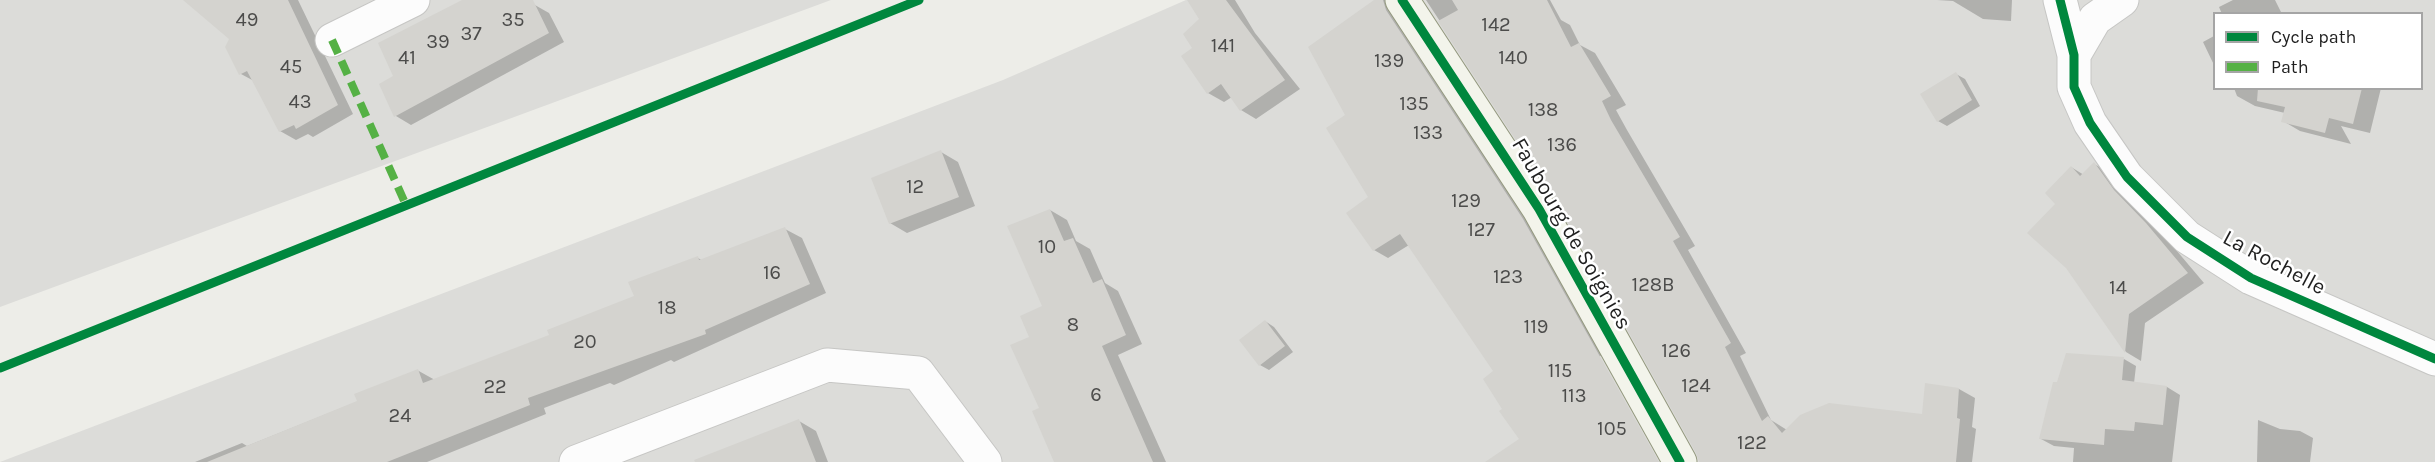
<!DOCTYPE html>
<html>
<head>
<meta charset="utf-8">
<style>
	body { margin:0 }
	#map { position:relative; width:2435px; height:462px; overflow:hidden; background:#edede8; font-family:Karla,sans-serif }
	canvas { display:block }
	.legend { position:absolute; left:2213px; top:12px; width:210px; height:78px; box-sizing:border-box; background:#fff; border:2px solid #a5a5a5; margin:0; padding:8px 10px; list-style:none; font-size:18px; color:#1f1f1f }
	.legend li { display:flex; align-items:center; gap:12px; height:30px }
	.legend b { width:30px; border:2px solid #a5a5a5 }
</style>
</head>
<body>
<div id="map">
<canvas width="2435" height="462"></canvas>
<ul class="legend">
<li><b style="height:8px;background:#00873e"></b>Cycle path</li>
<li><b style="height:8px;background:#55b145"></b>Path</li>
</ul>
</div>
<script>
const ctx = document.querySelector('canvas').getContext('2d');
ctx.lineJoin = 'round';
function paint(path, color) { ctx.fillStyle = color; ctx.fill(path, 'evenodd'); }
function stroke(path, color, width, dash) { ctx.strokeStyle = color; ctx.lineWidth = width; ctx.lineCap = dash ? 'butt' : 'round'; ctx.setLineDash(dash || []); ctx.stroke(path); }
function write(font, color, halo, rows, align = 'center') {
  ctx.font = font + ' Karla,sans-serif'; ctx.lineWidth = 5; ctx.setLineDash([]); ctx.textBaseline = 'middle'; ctx.strokeStyle = halo; ctx.fillStyle = color; for (const [text, x, y, turn = 0] of rows) {
    ctx.save(); ctx.translate(x, y); ctx.rotate((+turn || 0) * Math.PI / 180); ctx.textAlign = isNaN(turn) ? turn : align; if (halo) ctx.strokeText(text, 0, 0); ctx.fillText(text, 0, 0); ctx.restore();
  }
}
const residential = new Path2D(`
	M0,0H831L0,307Z
	M1186,0H2435V462H0L1003,80ZM2214,14H2422V88H2214Z`);
const shadow = new Path2D(`
	M218,0H298L353,114L313,137L308,134L296,140L280,131L254,81L241,74Z
	M467,0H526L549,13L564,42L411,125L396,116L395,77Z
	M1204,0H1235L1255,33L1300,89L1256,119L1241,110L1232,97L1224,102L1208,93L1195,48Z
	M1377,0H1395L1537,228L1606,352L1592,362L1657,462H1508L1521,440L1504,409L1495,372L1409,245L1388,258L1374,250L1348,213L1370,198L1347,115Z
	M1426,0H1550L1561,20L1570,25L1580,45L1595,53L1626,105L1616,110L1627,130L1695,246L1688,250L1746,353L1740,356L1771,420L1787,430L1923,416L1926,385L1959,389L1975,398L1972,427L1976,429L1972,462H1715L1556,198Z
	M1937,0H2012L2011,21L1983,19L1953,1Z
	M2233,0H2275L2282,14H2222L2219,7Z
	M2214,36V65L2203,42Z
	M1956,74L1965,79L1980,106L1947,126L1938,121Z
	M2234,88H2381L2370,133L2341,126L2351,144L2300,131L2283,121L2285,113L2255,106L2237,96Z
	M941,152L958,162L975,206L907,233L890,223Z
	M2094,164L2111,173L2204,283L2145,323L2141,361L2126,352L2067,267L2057,204L2071,167L2084,175Z
	M1050,210L1067,220L1076,241L1090,249L1105,283L1118,291L1142,344L1118,355L1166,462H1056L1041,409L1031,338L1044,307Z
	M785,229L802,238L826,293L674,362L671,360L614,385L610,383L544,408L546,414L427,462H195L242,443L247,446L359,401L417,370L435,380L551,336L636,297L698,258L703,261Z
	M1265,321L1274,327L1293,352L1269,370L1260,365Z
	M2124,359L2136,366L2134,383L2167,387L2180,395L2172,462H2073L2074,448L2054,446L2041,439Z
	M2258,420L2280,429L2300,431L2313,438L2310,462H2257Z
	M799,421L816,431L828,462H720Z`);
const building = new Path2D(`
	M183,0H288L338,105L296,129L294,125L279,132L247,71L239,75L225,47L229,39Z
	M462,0H533L549,33L394,117L379,84L393,76L378,43Z
	M1187,0H1226L1285,80L1240,111L1221,84L1207,94L1181,56L1192,48L1183,34L1199,19Z
	M1374,0H1383L1386,10L1523,219L1659,462H1485L1519,439L1499,411L1502,409L1483,379L1493,371L1400,234L1373,251L1346,213L1368,197L1326,128L1345,115L1308,47Z
	M1452,0H1547L1571,47L1579,43L1611,96L1602,101L1611,120L1680,237L1673,241L1731,343L1725,347L1762,421L1768,416L1782,433L1800,415L1829,403L1922,414L1925,383L1959,388L1957,418L1960,419L1956,462H1699L1696,453L1555,200L1438,21L1458,10Z
	M1956,72L1972,100L1937,122L1920,94Z
	M2258,88H2362L2353,124L2329,118L2325,133L2281,122L2285,107L2257,101Z
	M941,150L959,197L889,224L871,178Z
	M2094,162L2114,190L2146,223L2188,273L2129,314L2125,353L2066,268L2027,233L2055,204L2045,193L2071,166L2080,176Z
	M1050,209L1064,241L1073,238L1093,283L1102,279L1126,335L1102,346L1153,462H1054L1032,411L1039,408L1010,345L1029,337L1020,316L1042,306L1007,226Z
	M785,227L810,284L705,330L706,334L528,398L530,405L387,462H207L357,401L354,394L418,369L423,383L549,335L547,330L634,296L628,282L698,256L699,260Z
	M1265,320L1285,346L1259,366L1239,340Z
	M2066,353L2124,357L2122,380L2167,386L2163,425L2135,422L2134,431L2105,429L2104,445L2039,439L2053,382H2057Z
	M799,419L816,462H695L694,460Z`);
const street = new Path2D(`
	M2060,0L2074,55V87L2090,123L2127,177L2187,237L2251,278L2435,359
	M332,40L413,0
	M2074,55L2095,19L2122,0
	M576,462L827,365L918,373L985,462`);
const secondary = new Path2D(`
	M1402,0L1539,209L1680,462`);
const quiet = new Path2D(`
	M332,40L406,205`);
const cycleway = new Path2D(`
	M1402,0L1539,209L1680,462
	M2060,0L2074,55V87L2090,123L2127,177L2187,237L2251,278L2435,359
	M0,368L919,0`);
const numberNames = [
	["49",247,20],
	["35",513,20],
	["142",1496,25],
	["37",471,34],
	["39",438,42],
	["141",1223,46],
	["41",407,58],
	["140",1513,58],
	["139",1389,61],
	["45",291,67],
	["43",300,102],
	["135",1414,104],
	["138",1543,110],
	["133",1428,133],
	["136",1562,145],
	["12",915,187],
	["129",1466,201],
	["127",1481,230],
	["10",1047,247],
	["16",772,273],
	["123",1508,277],
	["128B",1653,285],
	["14",2118,288],
	["18",667,308],
	["8",1073,325],
	["119",1536,327],
	["20",585,342],
	["126",1676,351],
	["115",1560,371],
	["124",1696,386],
	["22",495,387],
	["6",1096,395],
	["113",1574,396],
	["24",400,416],
	["105",1612,429],
	["122",1752,443]
];
const streetNames = [
	["Faubourg de Soignies",1571,234,60],
	["La Rochelle",2274,263,28]
];
paint(residential, '#dcdcd9');
paint(shadow, '#0003');
paint(building, '#d4d3cf');
stroke(street, '#c6c6c4', 35);
stroke(secondary, '#94997f', 35);
stroke(street, '#fcfcfc', 33);
stroke(secondary, '#f3f4eb', 33);
stroke(quiet, '#55b145', 8, [15, 8]);
stroke(cycleway, '#00873e', 9);
write('20px', '#4c4c4b', null, numberNames);
write('22px', '#1f1f1f', '#fff', streetNames);
</script>
</body>
</html>
